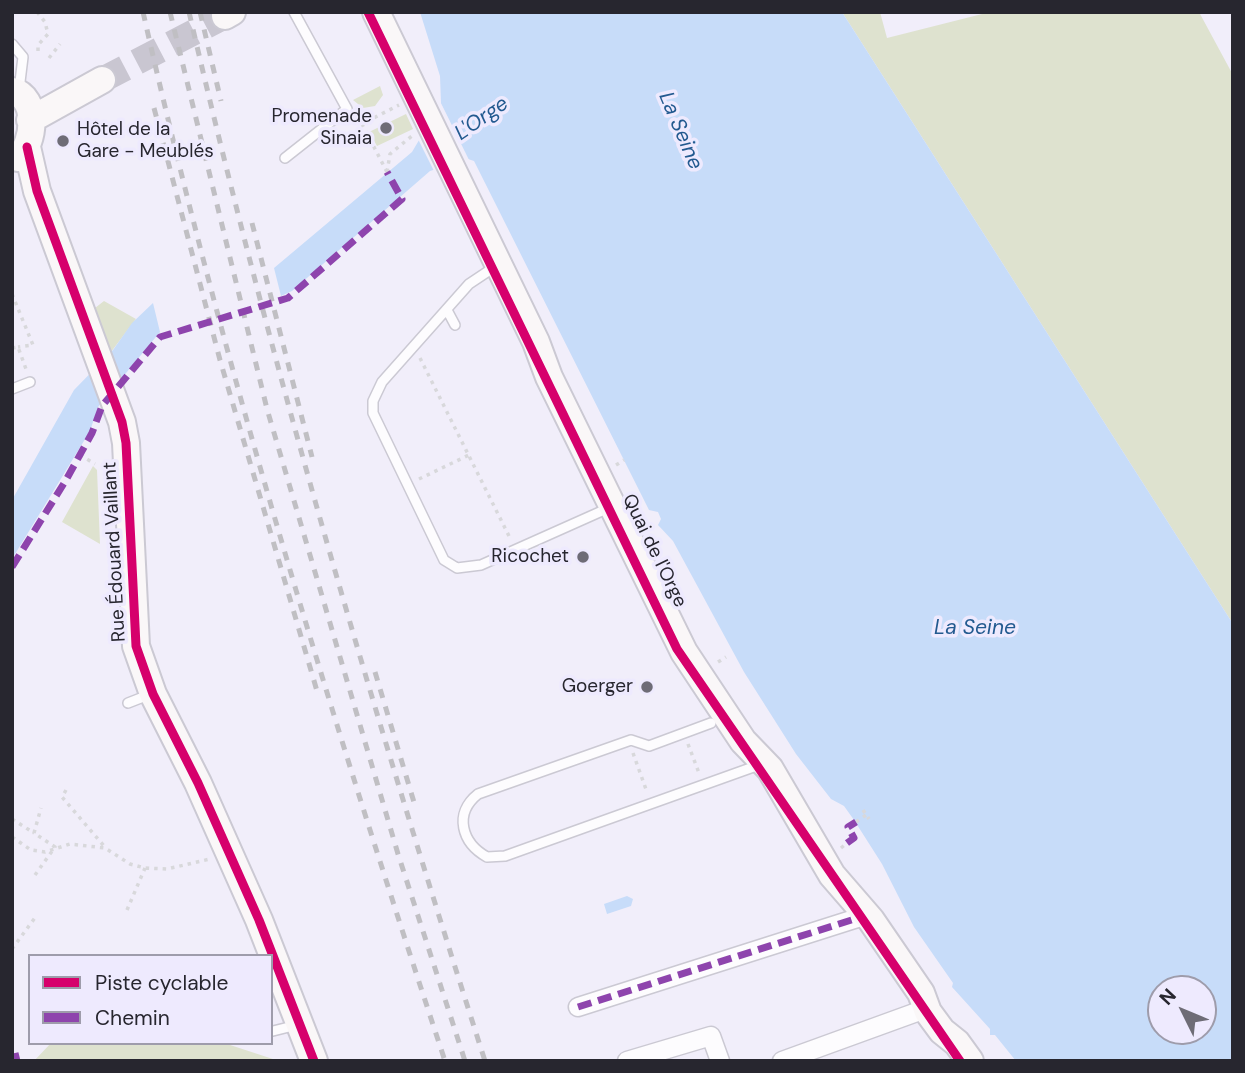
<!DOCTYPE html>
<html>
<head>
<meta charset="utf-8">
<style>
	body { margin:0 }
	#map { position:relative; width:1245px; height:1073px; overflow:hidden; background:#f1eefa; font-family:"DM Sans",sans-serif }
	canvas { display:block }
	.frame { position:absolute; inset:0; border:14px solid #27262f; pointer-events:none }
	.legend { position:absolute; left:28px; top:954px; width:245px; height:91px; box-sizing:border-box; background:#eeeafe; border:2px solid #9e9cab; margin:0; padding:9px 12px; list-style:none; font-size:21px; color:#27262f }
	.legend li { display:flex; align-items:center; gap:14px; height:35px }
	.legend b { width:35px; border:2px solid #9e9cab }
	.north { position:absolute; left:1147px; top:975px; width:70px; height:70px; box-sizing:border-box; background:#eeeafe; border:2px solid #9e9cab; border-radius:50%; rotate:313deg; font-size:19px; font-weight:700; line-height:28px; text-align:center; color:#27262f }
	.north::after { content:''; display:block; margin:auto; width:24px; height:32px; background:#6e6c76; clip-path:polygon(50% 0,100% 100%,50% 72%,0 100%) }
</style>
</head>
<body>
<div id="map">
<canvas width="1245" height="1073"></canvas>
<div class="frame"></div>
<ul class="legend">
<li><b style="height:9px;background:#d6006c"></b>Piste cyclable</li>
<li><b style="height:9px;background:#8e44ad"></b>Chemin</li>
</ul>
<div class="north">N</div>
</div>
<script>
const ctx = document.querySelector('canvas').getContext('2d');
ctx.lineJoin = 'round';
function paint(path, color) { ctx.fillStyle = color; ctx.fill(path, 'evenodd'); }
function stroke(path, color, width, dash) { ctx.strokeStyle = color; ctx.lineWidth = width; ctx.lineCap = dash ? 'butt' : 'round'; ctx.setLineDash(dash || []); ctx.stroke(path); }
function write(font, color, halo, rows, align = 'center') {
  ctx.font = font + ' "DM Sans",sans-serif'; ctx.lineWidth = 7; ctx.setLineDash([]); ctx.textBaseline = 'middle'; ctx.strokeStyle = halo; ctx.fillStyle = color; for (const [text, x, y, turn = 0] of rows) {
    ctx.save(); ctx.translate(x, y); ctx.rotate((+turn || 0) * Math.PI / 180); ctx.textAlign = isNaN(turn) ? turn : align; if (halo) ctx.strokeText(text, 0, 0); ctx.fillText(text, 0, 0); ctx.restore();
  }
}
const green = new Path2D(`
	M842,12H880L887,38L990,12H1199L1233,75V624Z
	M380,86L383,95L375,106L363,108L353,100Z
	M406,114L413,129L377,146L369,132Z
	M104,301L136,319L111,352L95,308Z
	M93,466L97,470L100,544L62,522Z
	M51,1043H224L279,1061H34Z`);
const water = new Path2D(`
	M420,12H842L1233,624V1061H1016L995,1035H990V1029L952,987L953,983L914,927L882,864L854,820L844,806L831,799L796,754L744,672L673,541L658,525L661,519L658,512L649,510L474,161L468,159L430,171L292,291L281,296L274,268L412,152L441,103L440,76ZM1161,989H1203V1031H1161Z
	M153,303L160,332L98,407L90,431L12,559V500L74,390L113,350L132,323Z
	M627,896L633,899L631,906L607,914L604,904Z`);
const pier = new Path2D(`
	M437,95L470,162L435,173L417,137L427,124Z`);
const secondaryTunnel = new Path2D(`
	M102,80L225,16`);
const path = new Path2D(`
	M37,12L45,22L48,34L38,45V56
	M49,58L60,44
	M387,172L362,124L399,105
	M387,172L390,154L413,135
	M12,294L33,345L18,347
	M12,348L18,347L26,369
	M420,358L510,538
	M80,455L95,464
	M616,465L624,460
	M419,479L469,455
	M718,662L726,657
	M688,744L699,773
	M633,753L647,792
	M66,790L62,797L104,846
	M863,810L869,819
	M12,819L34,833
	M856,822L866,815
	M12,837L31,850L45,852L70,844L105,848L130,864L145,868L167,869L210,859
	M841,848L847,843
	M35,875L55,847L34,833L41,808
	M127,910L145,868
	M12,949L37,915`);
const lane = new Path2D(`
	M12,44L23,57L19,90
	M285,158L347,109L294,12
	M496,266L469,284L382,382L373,401V413L444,560L457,568L481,565L611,507
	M447,310L455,325
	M12,389L30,382
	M128,703L151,694
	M711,723L649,746L631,740L478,794C453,814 462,843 487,857L505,856L759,765
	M273,1031L297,1025`);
const street = new Path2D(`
	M578,1007L867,915
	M627,1061L711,1036L720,1061
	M782,1061L928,1008`);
const secondary = new Path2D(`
	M376,12L536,342L549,377L684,652L743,741L770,769L832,875L871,920L921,993L928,1012L942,1031L957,1043L970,1061
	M225,16L232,12
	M12,91C39,97 35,143 18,158
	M30,120L102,80
	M27,147L37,191L122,422L126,443L136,646L153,694L198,783L259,920L314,1061`);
const rail = new Path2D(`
	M143,12C223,367 331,716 445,1061
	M170,12L267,409L398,854L465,1061
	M189,12C271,367 374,715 485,1061
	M200,12L221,101
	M154,108L220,360L317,691
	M252,223L312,457
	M375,672L416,809`);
const quiet = new Path2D(`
	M12,567L66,480L92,433L102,406L160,337L288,298L402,199L387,172
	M847,843L854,838L848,827L856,822
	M578,1007L864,916
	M15,1053L17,1061`);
const cycleway = new Path2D(`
	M368,12L677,649L960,1061
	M27,147L37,191L122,422L126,443L136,646L153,694L198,783L259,920L314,1061`);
const markers = [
	[386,128,7,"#6e6c76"],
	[63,141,7,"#6e6c76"],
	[583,557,7,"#6e6c76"],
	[647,687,7,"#6e6c76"]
];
const poiNames = [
	["Promenade",372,117],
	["Sinaia",372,139],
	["Hôtel de la",77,130,"left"],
	["Gare - Meublés",77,152,"left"],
	["Ricochet",569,557],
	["Goerger",633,687]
];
const streetNames = [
	["Quai de l'Orge",654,551,64],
	["Rue Édouard Vaillant",115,552,-93]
];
const waterNames = [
	["L'Orge",482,119,-35],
	["La Seine",680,131,67],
	["La Seine",975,628]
];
paint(green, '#dee2cf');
paint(water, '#c7dcf9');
paint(pier, '#f1eefa');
stroke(secondaryTunnel, '#c9c6d1', 26, [26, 13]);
stroke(lane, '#cbc9d3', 12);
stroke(street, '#cbc9d3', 21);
stroke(secondary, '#cbc9d3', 30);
stroke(path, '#d8d8db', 3.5, [3.5, 5]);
stroke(lane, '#fdfcfe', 9);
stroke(street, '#fdfcfe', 18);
stroke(secondary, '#faf7f8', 26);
stroke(rail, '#c0bfc3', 5, [9, 9]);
stroke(quiet, '#8e44ad', 7, [14, 7]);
stroke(cycleway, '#d6006c', 9);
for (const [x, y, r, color] of markers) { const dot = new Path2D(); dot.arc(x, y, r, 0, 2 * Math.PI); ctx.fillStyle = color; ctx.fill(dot); stroke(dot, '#eeeafe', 2.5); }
write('19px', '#27262f', '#eeeafe', poiNames, 'right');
write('19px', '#27262f', '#eeeafe', streetNames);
write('italic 21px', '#235a90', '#eeeafe', waterNames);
</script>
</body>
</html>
